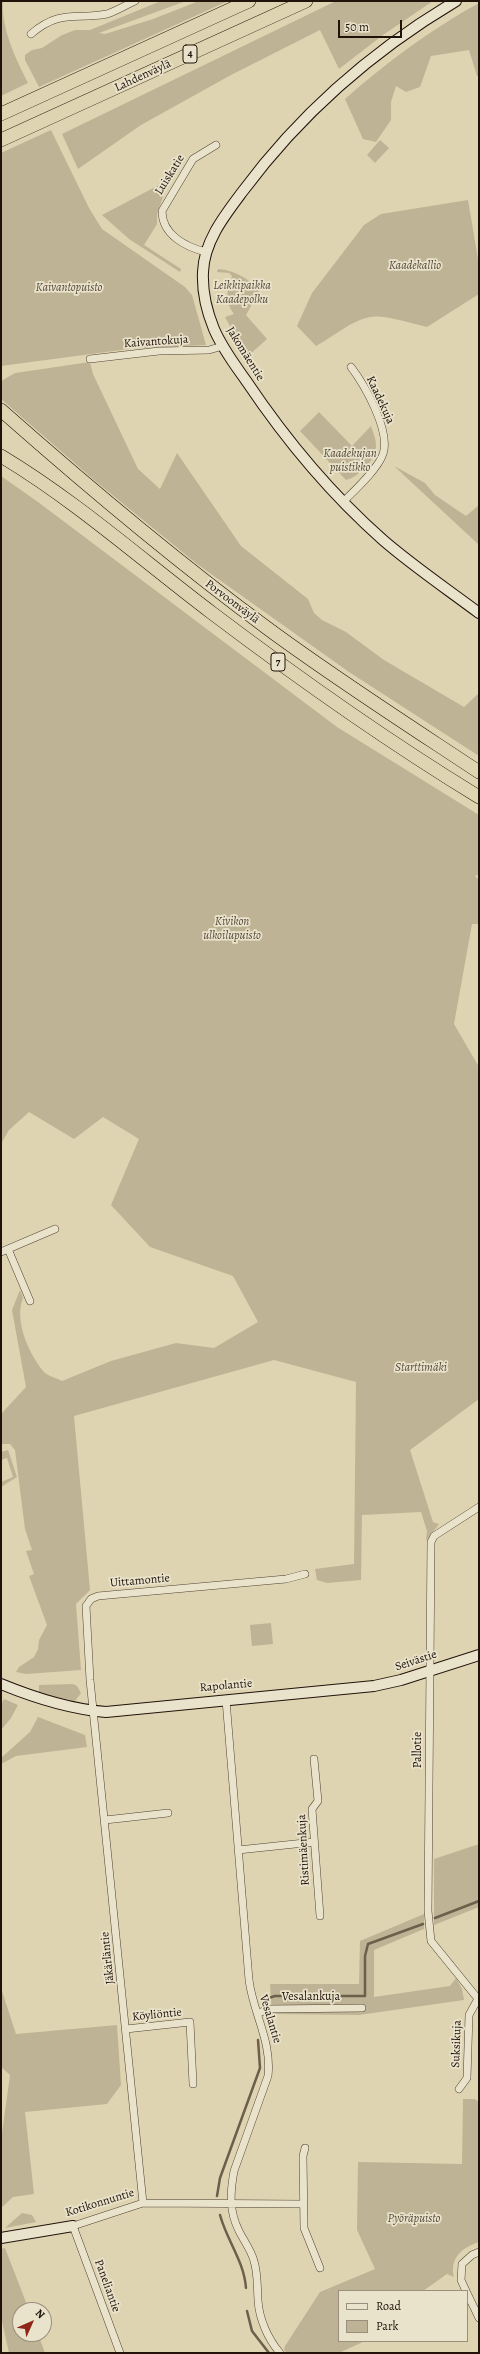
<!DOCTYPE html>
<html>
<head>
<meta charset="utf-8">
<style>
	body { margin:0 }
	#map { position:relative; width:480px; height:2354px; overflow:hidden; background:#dfd4b1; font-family:Alegreya,serif }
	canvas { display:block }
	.frame { position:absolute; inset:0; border:2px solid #21120a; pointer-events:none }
	.legend { position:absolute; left:338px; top:2290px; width:130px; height:52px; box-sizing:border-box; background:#eae3cc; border:1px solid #9a8f7e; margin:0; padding:5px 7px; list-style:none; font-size:12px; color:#21120a }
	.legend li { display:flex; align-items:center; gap:8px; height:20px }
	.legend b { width:20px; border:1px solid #9a8f7e }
	.north { position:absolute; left:12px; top:2302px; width:40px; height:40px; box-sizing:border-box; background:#eae3cc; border:1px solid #9a8f7e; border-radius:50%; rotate:45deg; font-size:11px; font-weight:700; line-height:16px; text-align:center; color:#21120a }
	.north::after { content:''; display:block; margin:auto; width:14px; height:18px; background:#8f2418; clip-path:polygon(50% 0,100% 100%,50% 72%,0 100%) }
	.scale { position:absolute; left:338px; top:20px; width:64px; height:18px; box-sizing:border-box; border:2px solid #21120a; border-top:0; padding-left:5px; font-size:12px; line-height:14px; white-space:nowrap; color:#21120a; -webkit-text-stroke:3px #eae3cc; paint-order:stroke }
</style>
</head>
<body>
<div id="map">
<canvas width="480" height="2354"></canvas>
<div class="frame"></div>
<ul class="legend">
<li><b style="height:5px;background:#eae3cc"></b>Road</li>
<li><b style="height:11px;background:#bfb395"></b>Park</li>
</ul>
<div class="north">N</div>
<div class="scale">50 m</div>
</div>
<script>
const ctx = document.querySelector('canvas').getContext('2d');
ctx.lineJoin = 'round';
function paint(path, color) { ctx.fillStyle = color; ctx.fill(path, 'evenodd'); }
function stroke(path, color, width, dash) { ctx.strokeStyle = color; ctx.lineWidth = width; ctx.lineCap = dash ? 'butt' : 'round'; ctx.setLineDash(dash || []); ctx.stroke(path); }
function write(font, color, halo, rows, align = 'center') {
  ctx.font = font + ' Alegreya,serif'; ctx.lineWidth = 3.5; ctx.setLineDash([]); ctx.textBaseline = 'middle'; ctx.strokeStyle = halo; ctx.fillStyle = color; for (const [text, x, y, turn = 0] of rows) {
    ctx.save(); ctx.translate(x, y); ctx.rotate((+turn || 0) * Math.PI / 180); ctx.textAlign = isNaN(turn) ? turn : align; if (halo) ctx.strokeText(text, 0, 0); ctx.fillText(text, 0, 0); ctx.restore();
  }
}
const green = new Path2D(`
	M1,1H3C1,29 16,59 28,83L1,96Z
	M161,1H186L99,33L105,34L153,19L199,1H228L39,87L25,60V55L32,50L42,48L62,35L75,30H90Z
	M336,1H433L383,35L339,69L320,30L231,75L141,125L78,169L62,134Z
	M479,3V76H477L469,50L431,56L420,87L406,92L396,86L391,102V120L376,142L363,139L345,99C387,62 430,30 479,3Z
	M51,130L89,208L102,229L185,287L192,295L206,345L136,348L1,366V153Z
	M380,140L389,148L375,163L367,155Z
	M159,185L163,197L157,214V224L144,245L181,269L180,272L129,239L102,215Z
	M468,200L479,265V294L427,327C414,324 383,314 370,317C350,321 333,337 316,346L297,326L312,293L364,225L381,214Z
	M218,269C235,270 248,279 260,290L246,315L267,339L247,357L225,317L234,314C224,300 227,291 232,276L229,273L217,272Z
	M90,362L93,374L138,469L160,489L177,453L241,546L308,599L314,613L322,620L346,632L384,660L464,707L479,693V756L349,672L197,564L94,480L1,399V381L15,373Z
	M319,412L352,446L371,426C373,432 376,439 376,445C377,459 359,477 346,480L300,431Z
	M394,466L425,483L435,495L466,516L479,505V545Z
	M1,476L38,502L337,727L479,815V874L475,876L479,880V924H472L454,1024L479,1067V1399L410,1450L433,1522L439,1524L426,1541L427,1531L421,1512L362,1515L361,1580L327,1583L317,1580L315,1569L354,1564L356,1382L274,1360L74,1416L90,1590L76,1604L81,1670L26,1674L16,1672L19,1667L34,1657L38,1649L39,1640L47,1625L29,1576L34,1574L26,1551L32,1550L25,1529L15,1450L10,1444H1V1414L26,1387L12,1310L20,1290L23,1298C14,1320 28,1352 43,1371C46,1375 56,1378 62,1381L111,1361L176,1343L214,1348L258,1322L233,1276L150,1247L111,1205L139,1139L103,1117L74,1139L29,1112L9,1130L1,1144Z
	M8,1450L17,1477L1,1487V1482L13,1477L7,1458L1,1460V1452Z
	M271,1623L273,1644L252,1646L250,1625Z
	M73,1684L77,1686L81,1693L75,1701L39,1693V1685Z
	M4,1699L18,1705L11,1718L1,1730V1704Z
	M38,1717L85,1735L87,1747L16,1756L1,1764V1758L30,1732Z
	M479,1844V1907L434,1925V1859Z
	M424,1914V1929L374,1950V1997L450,1986L456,1978L462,1989L464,2000L359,2015L272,2014L270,1984H359L360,1941Z
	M1,1988L16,2034L117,2025L121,2085L107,2104L25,2112L34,2194L13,2197L1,2208L2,2133L10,2075L1,2067Z
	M463,2099H475L479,2102V2242C463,2247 449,2258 454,2277L447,2274L423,2291H339V2341H365L339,2353H287L284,2350L285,2346L320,2292L375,2269L357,2230L358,2162L462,2164Z
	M22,2213L32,2215L36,2222L5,2228Z
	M5,2248L29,2310H20V2334H38L45,2353H9L1,2317V2249Z`);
const stream = new Path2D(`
	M435,1918L479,1901
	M262,2000L275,1996H365V1956L368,1944L423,1924
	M217,2196L220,2178L260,2068L258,2040
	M220,2215C227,2241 244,2261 246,2288
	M247,2311L252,2331L269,2353`);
const street = new Path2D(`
	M31,34C60,9 75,20 107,14C116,11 126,5 135,1
	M206,252C186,247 162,235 162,211L193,159L216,145
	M90,359L159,351L209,350L223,346
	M344,501C355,490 378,469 383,454C391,431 364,384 351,367
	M8,1249L30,1301
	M1,1252L55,1229
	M479,1507L434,1536L431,1542L428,1911L431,1941L479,2000
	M226,1700L249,1980C253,2013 272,2041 268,2076L234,2171C230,2193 229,2211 239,2231C244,2241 251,2250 254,2261C258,2274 257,2286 258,2300C259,2319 268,2339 280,2353
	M314,1759L318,1801L312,1809L320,1916
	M105,1820L168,1813
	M238,1850L314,1842
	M261,2012L269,2009L362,2008
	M126,2029L190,2022L193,2084
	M459,2089L467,2078L469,2015L479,1997
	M305,2148L303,2156L304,2228L320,2268
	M143,2203L90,1680L86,1606L91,1599L98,1596L286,1579L305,1574
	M466,2291L461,2280L462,2264L472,2255L479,2252
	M467,2293L479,2318
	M120,2353L73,2226L143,2203L303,2204`);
const secondary = new Path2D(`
	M456,1C372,51 301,113 243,191C225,215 204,241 203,272C202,292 207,312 214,329C222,348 235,365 247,382C286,440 331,494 383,540C413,566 447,589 479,613
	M1,1684C35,1698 69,1709 106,1712L374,1686L401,1680L479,1655
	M1,2238L73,2226`);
const highway = new Path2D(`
	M1,114L249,1
	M1,140L306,1
	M1,410C87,486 175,560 267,628C336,679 408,725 479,772
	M1,456C76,501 142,560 212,613C298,678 387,741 479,797`);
const shields = [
	[190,54,14],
	[278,662,14]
];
const shieldNames = [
	["4",190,54],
	["7",278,662]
];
const streetNames = [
	["Lahdenväylä",143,76,-25],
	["Luiskatie",170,175,-58],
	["Kaivantokuja",156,342,-4],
	["Jakomäentie",245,354,58],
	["Kaadekuja",380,400,65],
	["Porvoonväylä",232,602,37],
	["Uittamontie",140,1581,-5],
	["Seivästie",416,1661,-18],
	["Rapolantie",226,1686,-5],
	["Pallotie",418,1750,-90],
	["Ristimäenkuja",304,1850,-93],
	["Jäkärläntie",108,1958,-96],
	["Vesalankuja",311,1997],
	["Köyliöntie",157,2015,-6],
	["Vesalantie",270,2019,73],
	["Suksikuja",457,2044,-88],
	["Kotikonnuntie",100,2203,-17],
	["Paneliantie",107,2286,70]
];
const parkNames = [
	["Kaadekallio",415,266],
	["Leikkipaikka",242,286],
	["Kaadepolku",242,300],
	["Kaivantopuisto",69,288],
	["Kaadekujan",350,454],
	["puistikko",350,468],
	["Kivikon",232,922],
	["ulkoilupuisto",232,936],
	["Starttimäki",421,1368],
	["Pyöräpuisto",414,2219]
];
paint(green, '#bfb395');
stroke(stream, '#6c5f4c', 2.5);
stroke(street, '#504234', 8);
stroke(secondary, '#21120a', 12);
stroke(highway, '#21120a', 14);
stroke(street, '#eae3cc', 7);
stroke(secondary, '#eae3cc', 10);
stroke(highway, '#dfd4b1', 13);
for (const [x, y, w] of shields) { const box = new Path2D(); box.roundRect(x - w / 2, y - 9, w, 18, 3); ctx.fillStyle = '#eae3cc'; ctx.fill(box); stroke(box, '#21120a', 1); }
write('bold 11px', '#21120a', null, shieldNames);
write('12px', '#21120a', '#eae3cc', streetNames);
write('italic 12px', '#584a3b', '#eae3cc', parkNames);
</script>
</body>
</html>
